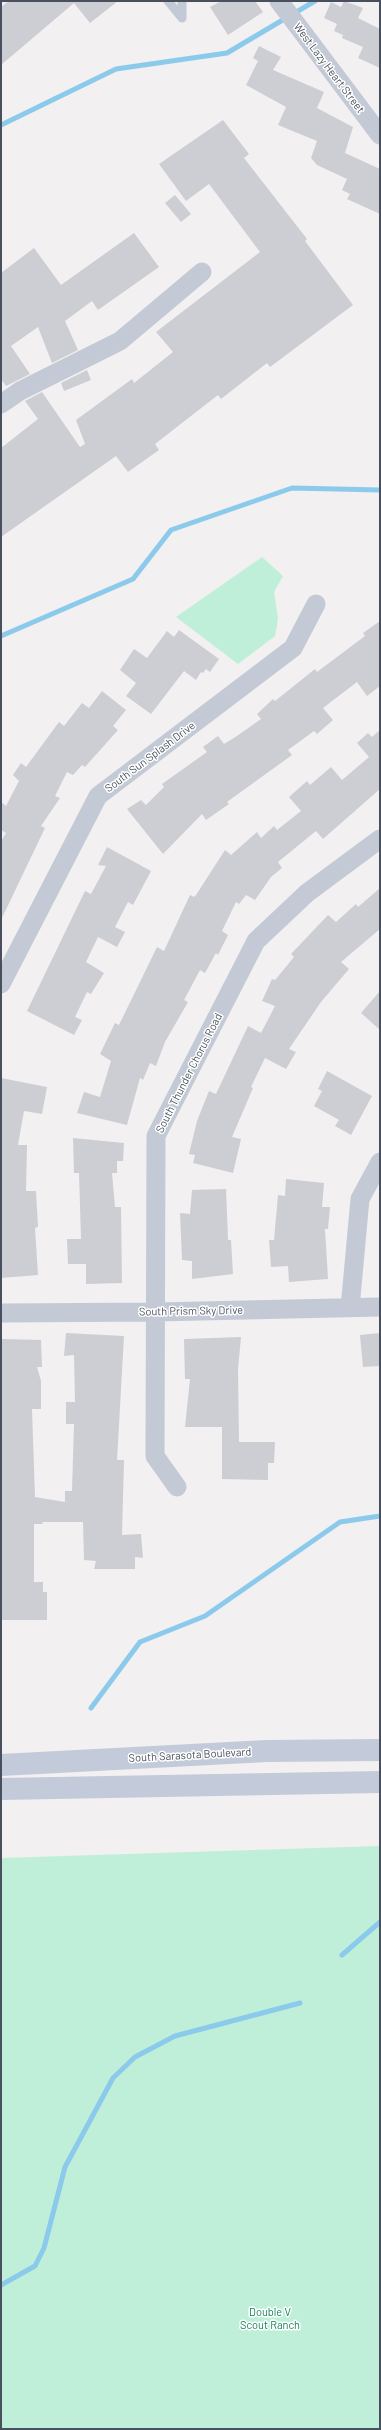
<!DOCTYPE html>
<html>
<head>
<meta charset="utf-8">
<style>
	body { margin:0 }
	#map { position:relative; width:381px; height:2430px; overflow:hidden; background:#f2f0f0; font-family:Barlow,sans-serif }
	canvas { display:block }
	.frame { position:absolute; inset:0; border:2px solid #48505d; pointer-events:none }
</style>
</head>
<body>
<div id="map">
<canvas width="381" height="2430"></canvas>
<div class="frame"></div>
</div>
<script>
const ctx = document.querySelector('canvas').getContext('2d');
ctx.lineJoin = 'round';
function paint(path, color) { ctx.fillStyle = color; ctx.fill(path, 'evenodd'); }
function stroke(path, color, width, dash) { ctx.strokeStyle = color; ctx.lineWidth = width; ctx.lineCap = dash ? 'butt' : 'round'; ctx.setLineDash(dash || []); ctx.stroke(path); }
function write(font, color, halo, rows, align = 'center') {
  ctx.font = font + ' Barlow,sans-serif'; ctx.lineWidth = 3; ctx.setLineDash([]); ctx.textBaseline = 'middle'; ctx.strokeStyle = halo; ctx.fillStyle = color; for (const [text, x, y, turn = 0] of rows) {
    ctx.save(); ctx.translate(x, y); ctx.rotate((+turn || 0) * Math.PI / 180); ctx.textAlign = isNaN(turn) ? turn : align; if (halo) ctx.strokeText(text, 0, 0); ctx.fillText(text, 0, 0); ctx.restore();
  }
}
const green = new Path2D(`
	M262,557L283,576L274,592L278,619L275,636L238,664L176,617Z
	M380,1846V2429H1V1858Z`);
const stream = new Path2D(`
	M293,14L315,1
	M1,125L116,69L227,53L286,18
	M1,636L133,579L171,530L292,488L380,490
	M91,1708L140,1642L205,1616L340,1522L380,1516
	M342,1955L380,1922
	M1,2285L35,2266L44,2248L65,2167L113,2078L135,2057L175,2036L300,2003`);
const building = new Path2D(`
	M9,1H118L90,23L74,3L1,65V7Z
	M221,1H255L263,12L228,35L210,7Z
	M344,1L363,8L358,18L380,29V68L358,58L363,47L342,38L343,35L334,31L337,24L324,18L331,2L341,7Z
	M259,46L281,57L273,70L324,92L317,108L353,127L345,153L380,169V214L347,199L350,194L342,190L347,179L317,165L311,158L317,141L278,125L286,107L246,85L258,61L253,58Z
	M223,120L249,154L244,158L307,239L305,241L353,305L270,367L267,363L221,399L218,395L155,444L159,450L128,472L116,456L1,537V448L38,419L25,401L42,392L80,447L85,444L76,420L132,379L134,383L173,352L156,332L260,252L209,184L186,201L159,164Z
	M175,195L191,214L181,222L165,203Z
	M134,233L159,267L98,310L92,301L65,321L78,350L52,363L38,327L11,346L30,374L6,386L1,379V273L34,248L61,285Z
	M87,370L91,380L64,391L61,383Z
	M380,621V686L367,696L357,682L323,708L333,720L317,734L314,731L288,750L292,755L227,802L229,804L206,820L202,814L163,854L127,809L141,800L146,805L164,787L162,784L207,752L203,747L218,736L224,744L237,736L261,719L257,714L273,699L275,701L315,669L317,672L365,636L363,633Z
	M179,630L219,659L210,672L206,669L203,673L201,672L196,680L184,671L151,714L126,696L136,683L120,670L134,649L147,658L167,631L174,637Z
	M102,691L126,710L113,726L118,730L85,767L82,765L73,775L67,772L55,796L60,798L41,826L45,828L1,920V841L6,833L1,830V802L6,806L19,781L13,775L21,763L26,767L59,722L64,726L82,703L89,708Z
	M380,730V789L323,839L316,831L278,862L282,868L271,877L255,900L246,895L239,904L236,902L222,931L228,935L218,955L216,953L205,973L200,970L184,1000L188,1002L165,1042L156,1066L150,1063L143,1080L140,1078L127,1125L77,1113L84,1092L100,1097L111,1061L100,1054L115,1023L119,1025L157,947L164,951L190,895L194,897L196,895L225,850L231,855L257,832L261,838L274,826L277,830L301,811L289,797L307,781L310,785L331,767L342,780L369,757L357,743L368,733L372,737Z
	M107,847L151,871L133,905L128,902L115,927L125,932L117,947L98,937L86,962L104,973L91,994L87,992L75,1017L82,1020L74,1035L27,1011L85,891L91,894L106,866L98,865Z
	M380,888V929L341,962L349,969L321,1002L289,1049L296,1052L286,1069L265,1058L251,1087L253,1088L232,1137L241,1139L233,1173L193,1163L195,1155L189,1154L197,1121L209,1091L216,1094L248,1026L261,1033L275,1006L262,1001L272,979L275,980L294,957L291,954L328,915L336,922L356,904L358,907Z
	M380,991V1030L361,1013Z
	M327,1071L372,1096L351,1135L335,1126L339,1120L314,1106L322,1091L318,1089Z
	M1,1078L47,1087L42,1114L24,1111L18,1145H27L26,1191H36L38,1227L35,1228L38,1275L1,1278Z
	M73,1138L124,1143L123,1161H117V1173H112L115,1207H121L122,1283L86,1284V1264H68L67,1239H81L79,1173H74Z
	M286,1179L324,1183L322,1207H330L328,1229H325L328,1279L289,1282L288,1266L271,1267L269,1240H274L278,1195L285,1196Z
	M226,1189L228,1240H231L233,1274L192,1279V1261L182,1260L180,1213L190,1214L192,1190Z
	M66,1333L124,1336L117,1460H124L122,1535L141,1534L143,1558L135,1557V1569H94L96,1561L84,1560L83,1522H42L43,1524H34V1582H43V1592H47V1620H1V1339L41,1340L42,1367H37L41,1381V1409H32L35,1497L65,1502V1491H72L74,1424H66V1402H75L74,1355L64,1356Z
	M380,1333V1366L363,1367L360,1335Z
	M241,1337L238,1369L239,1442H275L274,1463H268V1480L222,1479V1427H185L190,1379H185L184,1339Z`);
const lane = new Path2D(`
	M168,1L182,18
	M182,1V18`);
const street = new Path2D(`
	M279,1L380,135
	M1,404L20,391L120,341L202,272
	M1,984L98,796L293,648L316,604
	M350,1308L360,1199L380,1162
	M1,1313L156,1312L380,1307
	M177,1487L155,1456L156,1136L256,941L307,893L380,839`);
const secondary = new Path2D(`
	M1,1765L267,1751L380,1750
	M1,1789L380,1782`);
const streetNames = [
	["West Lazy Heart Street",329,68,53],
	["South Sun Splash Drive",150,757,-37],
	["South Thunder Chorus Road",189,1073,-63],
	["South Prism Sky Drive",191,1311,-1],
	["South Sarasota Boulevard",190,1755,-3]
];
const parkNames = [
	["Double V",270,2312],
	["Scout Ranch",270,2325]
];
paint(green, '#bfefd9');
stroke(stream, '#8ccaec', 5);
paint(building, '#cdced4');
stroke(lane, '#c3cad5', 9);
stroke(street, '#c3cad5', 19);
stroke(secondary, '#c3cad9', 22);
write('11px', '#48505d', '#fff', streetNames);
write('11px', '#17805b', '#fff', parkNames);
</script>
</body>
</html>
